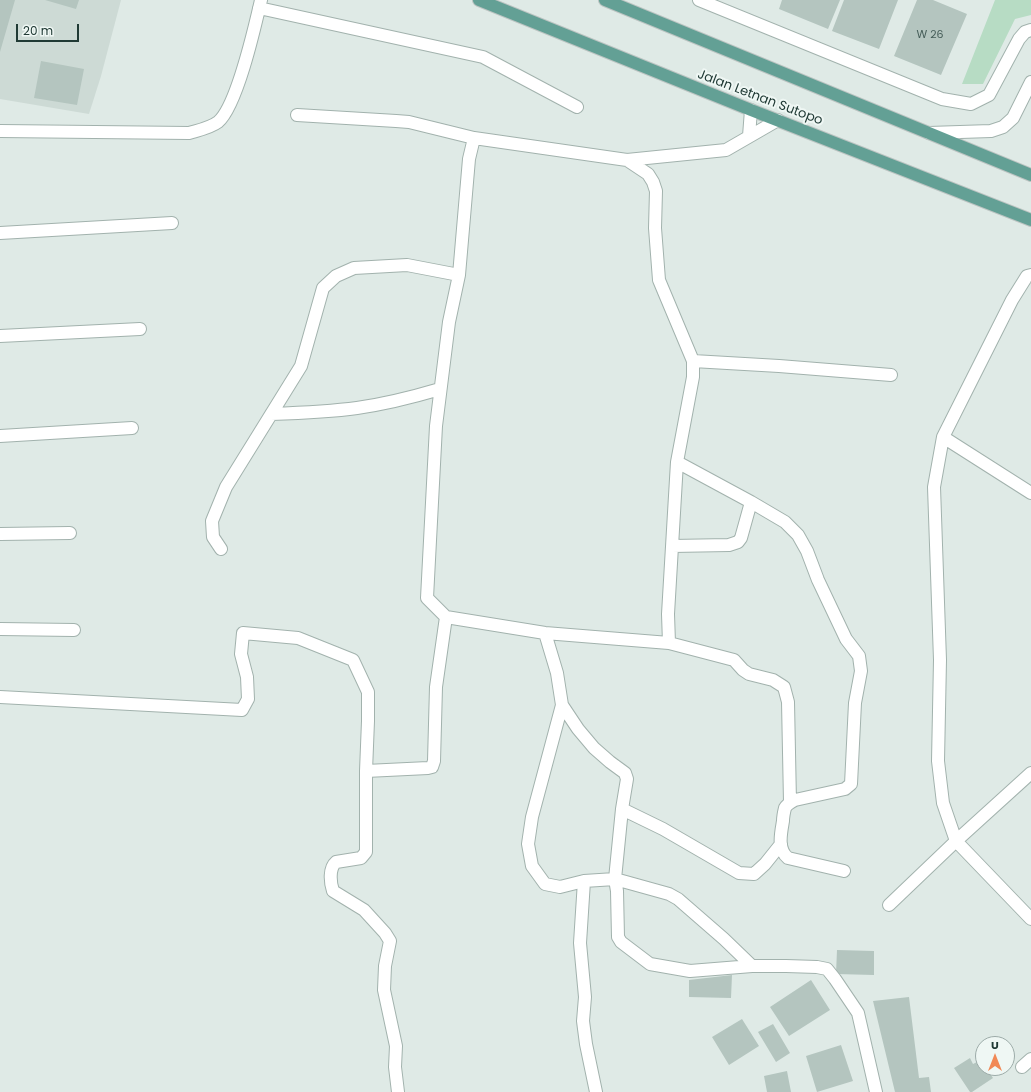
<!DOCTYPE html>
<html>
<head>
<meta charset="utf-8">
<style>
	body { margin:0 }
	#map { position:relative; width:1031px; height:1092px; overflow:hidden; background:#dfeae6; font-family:Poppins,sans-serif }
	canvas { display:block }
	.north { position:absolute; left:975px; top:1036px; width:40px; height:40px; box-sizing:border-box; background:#eff7f4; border:1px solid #9caba8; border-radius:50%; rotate:0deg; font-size:11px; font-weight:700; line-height:16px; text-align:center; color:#203a35 }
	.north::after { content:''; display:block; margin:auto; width:14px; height:18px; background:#f18855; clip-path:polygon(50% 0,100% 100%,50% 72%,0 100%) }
	.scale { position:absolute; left:16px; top:24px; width:63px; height:18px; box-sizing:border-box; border:2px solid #203a35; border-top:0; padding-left:5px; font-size:12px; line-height:14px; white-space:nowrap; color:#203a35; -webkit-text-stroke:3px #eff7f4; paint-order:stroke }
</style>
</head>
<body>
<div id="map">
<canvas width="1031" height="1092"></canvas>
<div class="north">U</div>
<div class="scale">20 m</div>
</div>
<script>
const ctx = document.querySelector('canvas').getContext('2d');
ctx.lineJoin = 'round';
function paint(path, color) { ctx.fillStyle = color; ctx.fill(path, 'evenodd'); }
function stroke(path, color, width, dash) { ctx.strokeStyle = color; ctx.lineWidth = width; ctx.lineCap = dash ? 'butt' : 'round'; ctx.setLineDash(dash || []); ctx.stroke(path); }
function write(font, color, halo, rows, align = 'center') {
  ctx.font = font + ' Poppins,sans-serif'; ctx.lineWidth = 4; ctx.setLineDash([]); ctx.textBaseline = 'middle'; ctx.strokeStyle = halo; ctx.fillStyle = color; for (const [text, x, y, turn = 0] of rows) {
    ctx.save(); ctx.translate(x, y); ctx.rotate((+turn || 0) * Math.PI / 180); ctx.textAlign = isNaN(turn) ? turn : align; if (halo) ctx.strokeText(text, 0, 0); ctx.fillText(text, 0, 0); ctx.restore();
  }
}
const built = new Path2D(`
	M0,0H121L101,76L89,114L0,99Z`);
const green = new Path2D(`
	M995,0H1031V15L1015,19L983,84H962Z`);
const building = new Path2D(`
	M0,0H15L0,52Z
	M45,0H79L76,9Z
	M782,0H840L828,29L779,9Z
	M844,0H898L879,49L832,31Z
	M917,0H933L967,14L941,75L894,56Z
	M41,61L84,69L77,105L34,98Z
	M837,950L874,951V975L836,974Z
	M732,975L731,998L689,997V980Z
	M811,980L830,1010L789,1036L770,1007Z
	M909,997L919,1078L929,1077L931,1092H895L873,1001Z
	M742,1019L759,1046L729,1065L712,1037Z
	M773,1024L790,1053L776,1062L758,1032Z
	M841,1045L853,1081L817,1092L806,1056Z
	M970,1058L973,1064L981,1060L983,1063V1068H986L993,1078L972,1092H970L954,1068Z
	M787,1071L791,1092H767L764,1076Z`);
const minor = new Path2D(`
	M699,0L942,99L971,104L989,95L1019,39L1025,32L1031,30
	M259,8L483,57L577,107
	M297,115L396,121L409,122L474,138
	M0,131L189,133C199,130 210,128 218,122C237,106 255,26 261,0
	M929,133L991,131L1003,127L1013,118L1031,82
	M749,136L751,110
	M627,160L648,174L653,182L656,191L655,228L659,280L693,361V377L677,462L668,614L669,643L545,633L446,617L427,598L436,426L449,322L459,275L469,159L474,138L627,160L726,150L778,120
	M0,233L172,223
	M1031,275L1027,276L1012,300L943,437L934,487L940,660L938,761L943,803L956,841L1031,919
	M0,336L140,329
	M693,361L779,366L891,375
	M271,414C300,413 328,412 357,408C385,404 413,397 440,389
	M0,436L132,428
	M943,437L1031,493
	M677,462L751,502
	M0,534L70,533
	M672,546L729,545L738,542L741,538L751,502L785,522L798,535L807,551L818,580L846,639L859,656L861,671L855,703L851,784L845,789L795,800C791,802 787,804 785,808C784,812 783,817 783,821C781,833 777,849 788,858L844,871
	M221,549L213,537L212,521L226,487L301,366L323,288L336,276L354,268L407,265L459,275
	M0,629L74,630
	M545,633L557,673L562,705L578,729L594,748L610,762L625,773L627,779L622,809L615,879L584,881L580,943L585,997L583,1021L586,1044L596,1092
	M669,643L734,660L743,670L749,674L773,680L784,687L788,702L790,802
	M0,697L242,710L248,699L247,677L241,654L243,633L298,638L353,660L368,692V721L366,771
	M562,705L532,817L528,844L532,866L545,884L560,887L584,881
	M622,809L663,829L739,873L754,874L765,864L781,844
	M889,905L956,841L1031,773
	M752,966L724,939L678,899L669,894L615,879L617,891L618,937L621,942L650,964L690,971L752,966H786L817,967L827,969L835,979L858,1013L876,1092
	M1022,1067L1031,1059
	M398,1092L395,1067L396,1046L384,990L385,966L390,941L385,933L364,910L333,891C330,882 329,868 336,862L361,858L366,852V771L428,768L432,767L434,761L436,687L446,617`);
const major = new Path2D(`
	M479,0L751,110L1031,220
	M605,0L1031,175`);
const numberNames = [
	["W 26",930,35]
];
const streetNames = [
	["Jalan Letnan Sutopo",760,98,21]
];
paint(built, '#cddad5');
paint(green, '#b7dcc4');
paint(building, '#b4c5bf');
stroke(minor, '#a2b2ad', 14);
stroke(major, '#bcc4c2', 14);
stroke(minor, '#fff', 12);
stroke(major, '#63a095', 12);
write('11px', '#455d58', null, numberNames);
write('13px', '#203a35', '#eff7f4', streetNames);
</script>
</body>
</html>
